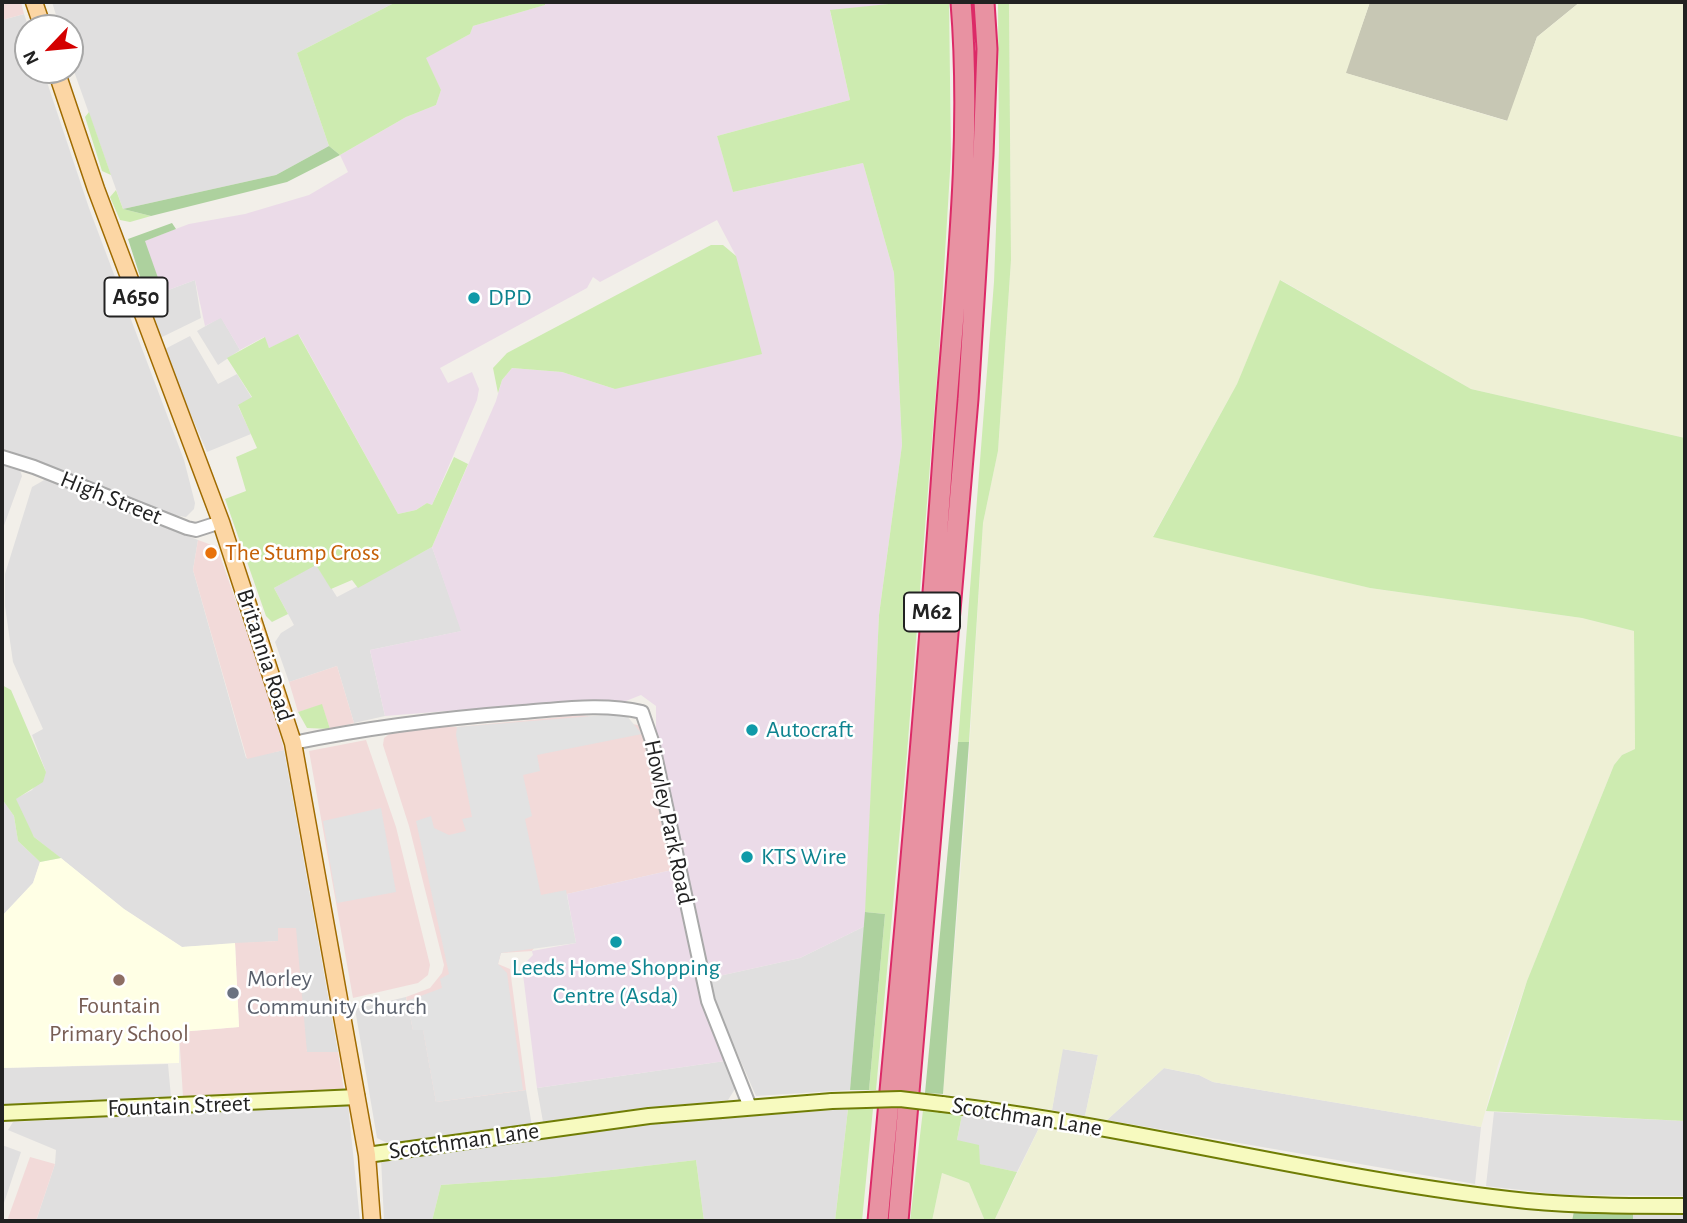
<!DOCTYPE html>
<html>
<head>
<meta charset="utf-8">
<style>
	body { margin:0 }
	#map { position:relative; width:1687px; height:1223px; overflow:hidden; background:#f2efe9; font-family:"Alegreya Sans",sans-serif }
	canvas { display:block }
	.frame { position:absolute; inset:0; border:4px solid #222; pointer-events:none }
	.north { position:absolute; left:14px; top:14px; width:70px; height:70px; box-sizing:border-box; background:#fff; border:2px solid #a7a7a7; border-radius:50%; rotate:244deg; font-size:19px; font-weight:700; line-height:28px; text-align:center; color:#222 }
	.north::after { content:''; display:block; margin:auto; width:24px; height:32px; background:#d40000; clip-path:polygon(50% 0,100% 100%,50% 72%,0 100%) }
</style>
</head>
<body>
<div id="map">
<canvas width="1687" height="1223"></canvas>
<div class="frame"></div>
<div class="north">N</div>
</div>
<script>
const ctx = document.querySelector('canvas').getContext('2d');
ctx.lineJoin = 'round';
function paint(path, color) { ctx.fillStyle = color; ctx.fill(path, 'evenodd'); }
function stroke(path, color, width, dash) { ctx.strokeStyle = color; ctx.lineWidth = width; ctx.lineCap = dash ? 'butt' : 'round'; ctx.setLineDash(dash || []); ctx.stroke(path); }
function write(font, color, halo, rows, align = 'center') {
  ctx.font = font + ' "Alegreya Sans",sans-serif'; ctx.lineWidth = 5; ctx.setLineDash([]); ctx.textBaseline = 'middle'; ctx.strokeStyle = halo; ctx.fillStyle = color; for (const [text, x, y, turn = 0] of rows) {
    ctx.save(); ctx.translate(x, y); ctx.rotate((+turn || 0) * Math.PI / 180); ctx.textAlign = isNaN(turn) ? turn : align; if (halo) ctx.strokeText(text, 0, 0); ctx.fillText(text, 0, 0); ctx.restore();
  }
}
const residential = new Path2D(`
	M52,2H396L297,53L329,146L276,175L123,209L70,60V28H60Z
	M24,14L29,28L28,70H43L89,208L184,460L195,503L194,509L186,517L172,515L2,448V20Z
	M195,280L201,318L160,338L147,298Z
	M221,317L240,350L218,365L197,331Z
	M190,336L218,384L237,374L252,398L238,406L251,434L207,452L163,350Z
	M2,462L20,470L22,476L2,531Z
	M46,479L198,540L193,570L246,758L284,750L338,1052L307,1053L279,941L182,947L124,909L34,837L24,819L15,799L32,790L46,772L32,735L43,729L13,662L5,606V574L32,487Z
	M432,547L462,631L370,650L385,716L354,723L337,666L289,682L275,642L281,633L294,625L274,588L316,564L337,597Z
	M2,799L14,816L18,841L40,862L33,883L2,916Z
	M865,926L850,1090L756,1096L717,1007L710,978L800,958Z
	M406,997L413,1030L423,1029L436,1102L526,1090L532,1126L414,1141L387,1143L377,1138L355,1009Z
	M1062,1049L1098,1055L1085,1116L1052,1110Z
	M725,1061L735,1089L728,1100L627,1110L543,1122L537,1088Z
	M168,1064L171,1097L2,1105V1068Z
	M1164,1068L1199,1075L1213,1082L1481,1127L1475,1184L1107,1120Z
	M348,1104L360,1221H36L55,1164L56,1150L8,1130L13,1122Z
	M848,1109L835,1221H704L696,1160L552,1177L441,1185L432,1221H384L381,1158L657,1123Z
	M1494,1112L1685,1121V1196L1564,1195L1486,1186Z
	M962,1115L1040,1126L1017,1172L979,1164L957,1140Z
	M2,1145L21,1152L2,1209Z
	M1633,1210H1685V1221H1633Z`);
const commercial = new Path2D(`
	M2,2H21L24,14L2,20Z
	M198,540L217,547L270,699L284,750L247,759L193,570Z
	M337,666L354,723L330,729L322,705L298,712L289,682Z
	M582,715L638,725L642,734L672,870L567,894L532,951L501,953L498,964L510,969L526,1090L436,1102L423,1030H413L406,997L430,988L442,973L444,965L409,826L383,745L384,738L392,732L429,726L457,727Z
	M366,740L396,827L430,965L428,975L418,983L353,998L309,751Z
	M278,928H296L307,1052H338L344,1091L183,1097L179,1032L239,1027L235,943L278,941Z
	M30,1157L55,1164L36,1221H7Z`);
const industrial = new Path2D(`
	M545,2H908L830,11L850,100L717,136L733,192L863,163L894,273L902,445L879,615L865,926L800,958L710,978L656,733V706L641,695L626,701H571L385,716L370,650L461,631L432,547L496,401L502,380L512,368L562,372L615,389L736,256L717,220L600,282L593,277L587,288L440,368L448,383L472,372L479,389L477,400L432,505L427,503L416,510L398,514L299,335L269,348L264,337L240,350L221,318L205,326L195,280L163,292L144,241L189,224L245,214L309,195L348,172L340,155L406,117L436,105L441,90L425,58L470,34L473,26L545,5Z
	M672,870L702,1006L725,1061L537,1088L522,966L533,955L532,951L576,943L567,894Z`);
const education = new Path2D(`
	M61,858L124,909L182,947L235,943L239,1027L179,1032V1063L2,1068V916L33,883L40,862Z`);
const construction = new Path2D(`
	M1370,2H1580L1537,37L1508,121L1345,73Z`);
const farmland = new Path2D(`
	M1009,2H1370L1346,73L1507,121L1537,37L1580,2H1685V438L1471,389L1281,280L1237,384L1153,536L1370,588L1582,618L1634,631L1635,749L1622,755L1614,765L1527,981L1498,1065L1481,1127L1213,1082L1199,1075L1164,1068L1107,1120L1085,1116L1098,1055L1063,1049L1052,1110L943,1094L966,803L983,523L998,451L1011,260Z
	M1040,1126L1507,1207L1574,1211L1572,1221H994Z
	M942,1173L969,1183L985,1221H932Z`);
const grass = new Path2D(`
	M396,2H545V5L473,26L470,34L426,58L441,90L436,105L406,117L340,155L329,146L297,53Z
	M908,2H949L951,155L939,352L907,753L876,1090H869L885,914L865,912L879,615L902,445L894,273L863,163L733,192L717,136L850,100L830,10Z
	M998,2H1009L1011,260L998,451L983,523L969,742H958L994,282L999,150Z
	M89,112L111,175L102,171L85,117Z
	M116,190L123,209L151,216L130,222L120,220L110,197Z
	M711,245H723L736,256L762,354L615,389L562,372L512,368L502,380L498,393L493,368L507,353Z
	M1280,280L1471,389L1685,438V1121L1486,1111L1527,981L1614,765L1622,755L1635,749L1634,631L1582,618L1370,588L1153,537L1237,384Z
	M298,334L398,514L416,510L427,503L432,505L454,457L468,464L432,547L358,588L352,580L331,589L316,565L274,588L288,614L272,622L266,616L225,499L246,491L236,457L257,448L238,405L252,397L227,358L265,337L269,348Z
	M2,685L11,690L46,772L43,782L16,799L34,837L61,858L40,862L18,841L14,816L2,799Z
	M322,704L330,729L307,728L298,712Z
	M848,1109H873L862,1221H835Z
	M923,1110L962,1115L957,1140L979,1145L980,1164L1017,1172L994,1221H985L969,1183L942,1173L932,1221H910Z
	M696,1160L704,1221H432L441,1185L552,1177Z`);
const forest = new Path2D(`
	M329,146L340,155L287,182L151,216L123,209L276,175Z
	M172,223L176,229L145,241L163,292L147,298L128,239Z
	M958,742H969L943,1094L925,1093Z
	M865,912L885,914L869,1090H850Z
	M1633,1210V1221H1572L1574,1211Z`);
const parking = new Path2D(`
	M618,714L626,715L642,734L537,755L540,771L523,775L532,816L525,819L541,895L566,890L576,943L501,953L498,964L507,973L523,1090L436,1102L423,1030H413L407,1001L442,988L440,979L449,974L416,821L431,816L434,828L449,835L466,831L462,819L472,817L456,735L457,727Z
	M381,808L396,892L337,903L323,821Z`);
const tertiary = new Path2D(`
	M2,457L34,467L187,528L196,530L221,522
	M293,743C370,727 445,718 523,712C563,709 603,703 642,712L652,741L708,1001L750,1107`);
const secondary = new Path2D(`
	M942,1104C1138,1127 1330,1180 1527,1201C1579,1206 1633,1206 1685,1206
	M2,1113L357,1097
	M367,1155L649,1116L832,1101`);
const primary = new Path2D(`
	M34,2L43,28
	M56,70L96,189L221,522L293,743L367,1155L372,1221`);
const motorway = new Path2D(`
	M878,1221C902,962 926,703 944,443C954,297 973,149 961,2
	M898,1221L968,399L983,155L987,49L984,2`);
const secondaryBridge = new Path2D(`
	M832,1101L900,1099L942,1104`);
const markers = [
	[474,298,7,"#0f9aa8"],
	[211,553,7,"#e8710a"],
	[752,730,7,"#0f9aa8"],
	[747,857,7,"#0f9aa8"],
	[616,942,7,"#0f9aa8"],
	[119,980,7,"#8d6e63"],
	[233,993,7,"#6b7280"]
];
const shields = [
	[136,297,63],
	[932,612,56]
];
const shieldNames = [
	["A650",136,297],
	["M62",932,612]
];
const cultureNames = [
	["DPD",488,298],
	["Autocraft",766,730],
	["KTS Wire",761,857],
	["Leeds Home Shopping",616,968,"center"],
	["Centre (Asda)",616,996,"center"]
];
const streetNames = [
	["High Street",111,498,22],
	["Britannia Road",265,655,72],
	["Howley Park Road",669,822,78],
	["Fountain Street",179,1106,-2],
	["Scotchman Lane",1027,1117,9],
	["Scotchman Lane",464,1141,-8]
];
const foodNames = [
	["The Stump Cross",225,553]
];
const worshipNames = [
	["Morley",247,979],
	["Community Church",247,1007]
];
const educationNames = [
	["Fountain",119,1006],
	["Primary School",119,1034]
];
paint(residential, '#e0dfdf');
paint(commercial, '#f2dad9');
paint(industrial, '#ebdbe8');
paint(education, '#ffffe5');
paint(construction, '#c7c7b4');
paint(farmland, '#eef0d5');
paint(grass, '#cdebb0');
paint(forest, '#add19e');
paint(parking, '#e2e2e2');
stroke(tertiary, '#a9a9a9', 16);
stroke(secondary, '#707d05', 18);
stroke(primary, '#a06b00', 19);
stroke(motorway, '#dc2a67', 23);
stroke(tertiary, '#fff', 12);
stroke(secondary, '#f7fabf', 14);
stroke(primary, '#fcd6a4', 16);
stroke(motorway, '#e892a2', 19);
stroke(secondaryBridge, '#707d05', 18, []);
stroke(secondaryBridge, '#f7fabf', 14);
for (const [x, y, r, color] of markers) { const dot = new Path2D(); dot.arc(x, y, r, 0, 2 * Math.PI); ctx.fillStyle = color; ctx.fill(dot); stroke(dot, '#fff', 2.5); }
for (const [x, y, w] of shields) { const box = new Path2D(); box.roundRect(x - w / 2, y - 19.5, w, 39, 5); ctx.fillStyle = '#fff'; ctx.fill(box); stroke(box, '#222', 2); }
write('bold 23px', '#222', null, shieldNames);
write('24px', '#0d838f', '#fff', cultureNames, 'left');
write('24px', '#222', '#fff', streetNames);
write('24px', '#c56008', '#fff', foodNames, 'left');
write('24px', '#5b616d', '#fff', worshipNames, 'left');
write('24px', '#785e54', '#fff', educationNames);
</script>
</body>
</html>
